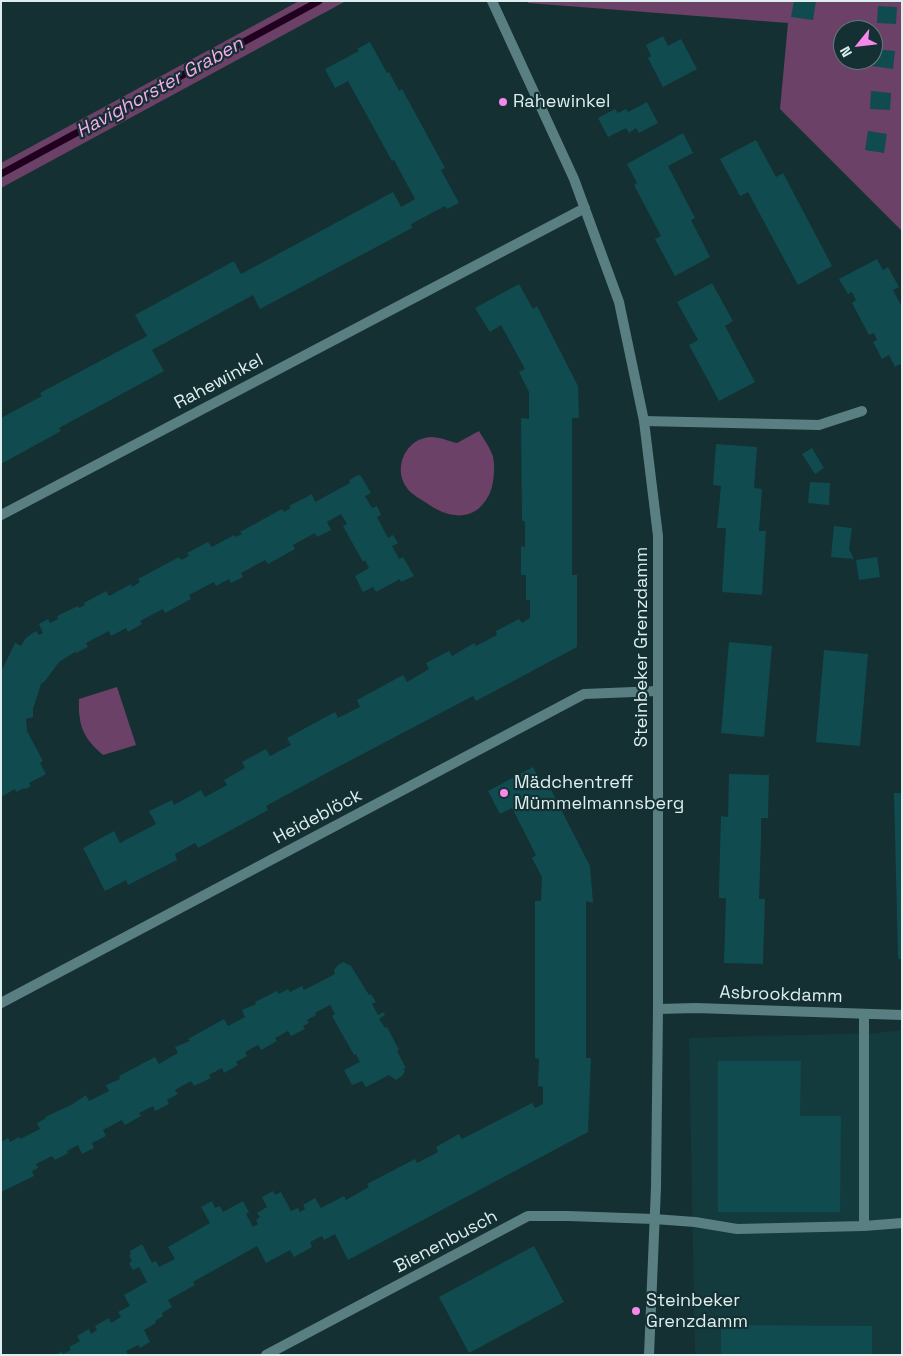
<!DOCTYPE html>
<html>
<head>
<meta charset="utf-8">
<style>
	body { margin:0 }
	#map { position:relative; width:903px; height:1356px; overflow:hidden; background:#143032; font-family:"Space Grotesk",sans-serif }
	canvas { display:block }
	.frame { position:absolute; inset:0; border:2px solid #ddeeef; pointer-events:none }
	.north { position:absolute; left:833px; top:20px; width:50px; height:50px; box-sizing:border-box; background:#143032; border:1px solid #647c7e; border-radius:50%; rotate:241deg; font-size:14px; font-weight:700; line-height:20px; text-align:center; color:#ddeeef }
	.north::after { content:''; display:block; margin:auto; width:18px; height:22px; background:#f688ec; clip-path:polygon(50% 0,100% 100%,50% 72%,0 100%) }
</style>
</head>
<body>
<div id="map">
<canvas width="903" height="1356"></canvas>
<div class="frame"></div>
<div class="north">N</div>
</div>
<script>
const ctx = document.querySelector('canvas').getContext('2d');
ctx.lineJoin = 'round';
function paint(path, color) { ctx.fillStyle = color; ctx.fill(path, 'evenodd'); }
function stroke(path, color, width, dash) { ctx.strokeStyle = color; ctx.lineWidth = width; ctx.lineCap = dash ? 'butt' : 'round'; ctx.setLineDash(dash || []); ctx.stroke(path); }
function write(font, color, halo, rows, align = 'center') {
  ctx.font = font + ' "Space Grotesk",sans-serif'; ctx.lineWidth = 4.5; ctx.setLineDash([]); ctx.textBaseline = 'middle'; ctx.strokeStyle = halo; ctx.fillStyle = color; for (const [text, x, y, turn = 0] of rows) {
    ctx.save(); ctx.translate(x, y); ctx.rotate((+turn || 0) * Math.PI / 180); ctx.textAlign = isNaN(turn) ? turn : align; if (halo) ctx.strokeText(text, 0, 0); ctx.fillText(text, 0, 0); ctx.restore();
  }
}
const built = new Path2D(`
	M902,1030V1355H695L689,1038L877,1033Z`);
const green = new Path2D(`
	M299,1H346L1,188V163Z
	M527,1H902V231L780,109L788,23L528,3ZM843,30H873V60H843Z
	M479,431C483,438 489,446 492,454C496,463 494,486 489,495C474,524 447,518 425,502C419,498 411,494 407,488C392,468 406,438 431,437C440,437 448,441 457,443Z
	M117,687L136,745L103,755C83,738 78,725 79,699Z`);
const stream = new Path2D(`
	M1,174L319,1`);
const building = new Path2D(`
	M794,1H816L813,20L791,17Z
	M878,6L897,7L896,24L877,23Z
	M663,36L668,46L681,39L697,69L663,87L648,58L651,56L646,45Z
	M370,42L387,73L389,72L399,91L402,89L445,168L441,170L459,203L447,209L445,206L411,224L412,228L260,309L253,295L152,350L164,371L59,428L61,431L1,464V418L42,396L40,393L147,336L135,315L234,261L241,274L393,192L401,207L415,199L394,160L392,161L348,81L335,88L325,69L359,51L357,49Z
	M874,49L895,51L893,69L872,66Z
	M871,91L891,93L890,110L870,109Z
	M647,102L658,123L639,133L636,128L629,133L626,128L608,137L598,118L615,109L618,113L626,109L628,112Z
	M868,131L887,134L884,153L865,150Z
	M683,133L693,153L668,166L695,218L691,220L710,257L675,276L655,239L661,236L634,185L637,183L627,164Z
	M756,140L776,177L783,173L832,266L798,285L748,192L740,196L720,159Z
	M877,259L883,270L888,267L899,287L893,290L902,307V367L900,364L895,367L889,355L882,359L873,342L877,340L874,333L869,335L852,303L856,300L852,292L848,294L839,279Z
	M712,283L733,321L725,326L755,382L719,401L689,345L698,340L677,302Z
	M519,284L533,309L537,306L578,386L579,418H572V575H577V647L476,701L473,696L336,768L266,806L268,810L198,848L195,843L175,854L177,860L128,885L126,880L105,891L83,848L114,831L120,843L156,824L149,811L172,800L174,805L201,790L205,797L227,785L224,780L245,768L242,762L266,749L270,756L291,745L287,738L335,712L338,718L360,707L357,700L403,675L407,682L429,669L426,663L449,651L452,656L474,643L476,646L497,635L496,631L519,619L522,623L530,618V600H526V575H521V546L525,547V521H522L521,418L529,419V392L519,372L525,369L501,325L490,332L475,308Z
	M716,444L757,447L754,488L762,489L759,531H766L762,595L722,592L726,528H717L721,486L713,485Z
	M812,448L824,468L815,474L802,454Z
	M358,475L361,476L371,493L365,496L372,508L377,506L381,515L377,517L388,538L393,535L398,543L392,546L399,559L403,557L414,576L401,582L400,579L376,592L373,587L363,592L355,576L369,568L365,560L363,562L343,526L347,524L341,514L327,522L331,530L317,537L315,533L293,545L295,549L268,564L265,560L241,573L243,577L231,583L229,579L216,586L214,582L189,595L191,599L165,613L163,609L140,621L142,624L128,632L126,628L111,636L109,631L86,643L88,647L76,653L75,652L59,662L45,681L41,684L33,709V717L26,719L27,731L43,761L40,763L46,774L29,783L31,786L25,789L24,788L16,792L15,789L1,797V672L15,643L21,646L26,638L36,631L39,635L43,633L39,624L48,619L50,623L58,619L57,616L78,606L79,608L85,605L84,603L106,591L109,596L131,584L132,587L140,582L138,579L179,557L181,560L189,556L187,553L208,542L212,547L234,535L235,537L242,534L240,532L282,509L284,512L291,508L289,506L312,494L315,502L350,483L349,480Z
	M810,482L830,483L829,505L808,503Z
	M834,526L852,528L849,549L854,559L831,557Z
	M877,557L880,577L859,580L856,560Z
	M729,642L772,646L764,737L721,733Z
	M824,650L868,654L860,746L816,742Z
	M533,767L545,790L550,788L590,866L593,903L586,901V1058H591L588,1132L348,1260L335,1234L324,1240L322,1236L310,1242L312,1247L294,1257L290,1250L266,1263L257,1246L193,1282L195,1285L168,1300L172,1307L162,1313L163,1316L155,1321L156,1323L144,1330L150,1342L140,1348L138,1345L126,1351L128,1354L126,1355H55L62,1351L63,1354L71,1350L69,1347L80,1341L77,1336L89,1329L91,1334L97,1330L95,1326L109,1318L111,1323L121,1317L118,1312L130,1306L124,1295L147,1282L139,1267L133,1270L129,1263L132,1261L129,1255L131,1254L130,1251L142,1244L152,1263L156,1261L159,1267L175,1259L168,1247L210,1223L201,1207L212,1201L215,1208L220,1206L223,1212L243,1201L249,1212L246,1214L253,1227L258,1224L256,1220L260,1217L257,1213L267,1207L262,1197L273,1191L275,1195L281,1192L291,1211L298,1208L300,1212L305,1209L303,1205L315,1198L321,1208L344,1196L346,1200L369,1187L367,1184L415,1159L417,1163L438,1152L436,1147L459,1134L462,1139L532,1103L535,1108L543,1104V1087L538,1086L539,1059L535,1058V901H541L542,877L532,858L536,855L512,808L500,814L488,791Z
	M729,774L769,775L768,818H761V839L759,899H765L763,964L724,963L726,898H719V889L721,816L728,817Z
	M894,793H902V959H898Z
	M343,962L351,966L369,995L371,994L376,1002L372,1004L378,1015L383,1012L385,1015L379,1019L385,1028L387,1027L399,1050L397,1051L406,1068L403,1069L405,1071L402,1076L396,1080L389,1075L366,1087L362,1081L352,1085L344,1070L360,1062L356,1054L354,1055L332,1016L335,1014L330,1005L315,1013L316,1015L307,1020L309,1023L303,1026L305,1029L291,1036L288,1031L275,1038L277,1041L261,1050L258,1045L245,1052L247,1056L236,1062L238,1065L224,1073L222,1068L209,1075L211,1078L194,1086L191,1081L175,1090L178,1094L167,1100L169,1104L155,1111L153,1106L139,1113L141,1116L125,1125L122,1120L103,1130L106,1136L92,1143L94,1148L82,1154L78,1145L67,1151L68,1153L55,1160L52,1156L36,1164L38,1168L32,1171L34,1176L1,1192V1142L8,1138L10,1142L19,1137L20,1139L40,1129L37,1123L46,1118L45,1117L71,1105L86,1095L89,1101L109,1091L106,1085L120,1079L119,1076L155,1057L159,1064L178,1053L175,1047L190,1041L188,1039L224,1019L228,1026L245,1017L242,1010L256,1004L255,1002L277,991L279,994L288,989L290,992L302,986L304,990L335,974L334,970L338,965Z
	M718,1061H801L800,1116H841L840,1212H718Z
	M534,1246L564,1302L469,1353L439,1297Z
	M721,1325L872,1326V1355H721Z`);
const service = new Path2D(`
	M864,1014V1226
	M654,1219L695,1222L737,1229L864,1226L902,1223`);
const minor = new Path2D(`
	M644,421L819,425L862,411
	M1,515L585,208
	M1,1003L584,694L658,691
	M658,1009L696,1008L902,1015
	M266,1355L528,1216H568L654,1219`);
const tertiary = new Path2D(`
	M492,1L574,179L619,302L644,421L658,536V1009L656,1187L649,1355`);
const markers = [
	[503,102,5,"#f688ec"],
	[504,793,5,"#f688ec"],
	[636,1311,5,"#f688ec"]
];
const poiNames = [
	["Rahewinkel",513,102],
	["Mädchentreff",514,783],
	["Mümmelmannsberg",514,804],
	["Steinbeker",646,1301],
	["Grenzdamm",646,1322]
];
const streetNames = [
	["Rahewinkel",219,382,-28],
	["Steinbeker Grenzdamm",642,647,-90],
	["Heideblöck",318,817,-28],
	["Asbrookdamm",781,995,2],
	["Bienenbusch",446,1242,-28]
];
const waterNames = [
	["Havighorster Graben",160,88,-29]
];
paint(built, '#133b3e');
paint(green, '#6b4167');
stroke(stream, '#21001f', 7);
paint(building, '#104b4f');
stroke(service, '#597f82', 10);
stroke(minor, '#597f82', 10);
stroke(tertiary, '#597f82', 10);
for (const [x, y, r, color] of markers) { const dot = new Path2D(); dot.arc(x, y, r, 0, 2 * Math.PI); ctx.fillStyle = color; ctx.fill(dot); stroke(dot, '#143032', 2); }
write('18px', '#ddeeef', '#143032', poiNames, 'left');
write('18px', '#ddeeef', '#143032', streetNames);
write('italic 19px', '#f9abf0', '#143032', waterNames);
</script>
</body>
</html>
